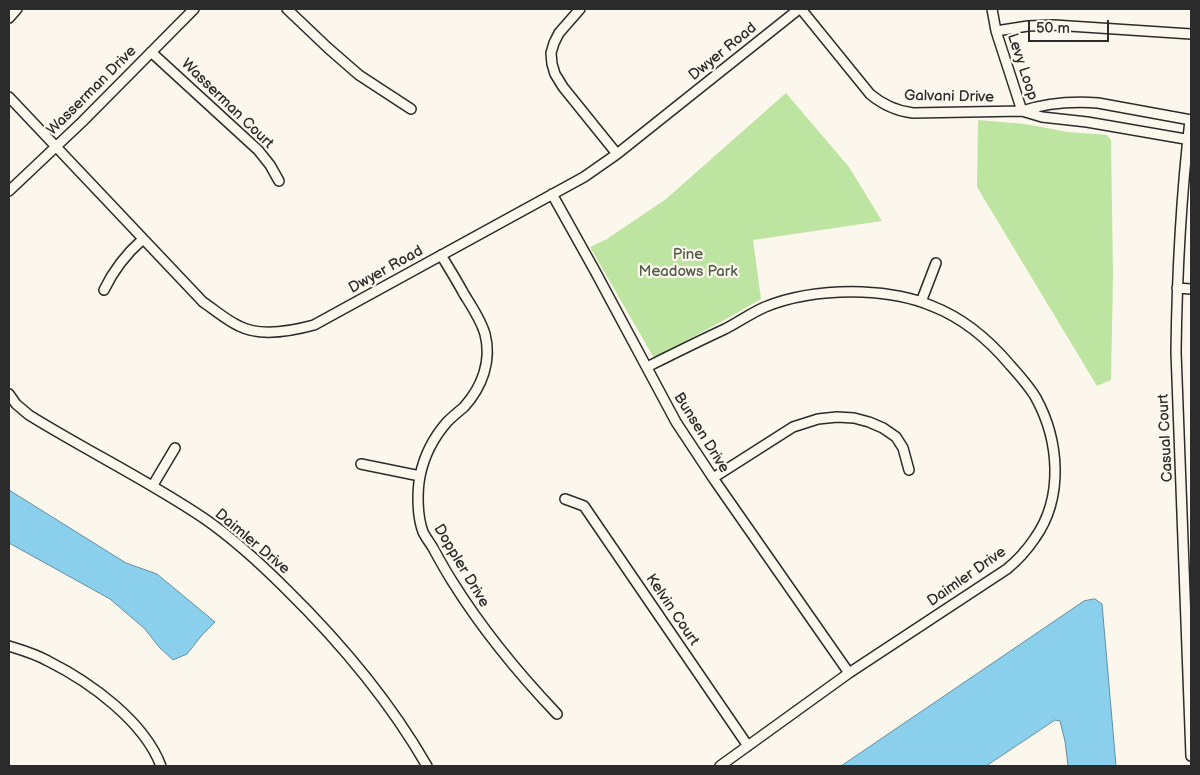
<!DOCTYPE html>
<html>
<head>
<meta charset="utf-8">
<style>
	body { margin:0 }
	#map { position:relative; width:1200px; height:775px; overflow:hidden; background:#fbf7ec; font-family:"Balsamiq Sans",sans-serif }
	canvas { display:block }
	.frame { position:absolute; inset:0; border:10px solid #2b2b2b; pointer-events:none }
	.scale { position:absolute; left:1028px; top:20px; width:81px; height:22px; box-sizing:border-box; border:2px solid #2b2b2b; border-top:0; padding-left:6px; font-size:15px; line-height:18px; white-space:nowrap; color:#2b2b2b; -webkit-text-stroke:4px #fbf7ec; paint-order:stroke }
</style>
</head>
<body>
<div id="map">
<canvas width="1200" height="775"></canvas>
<div class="frame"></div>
<div class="scale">50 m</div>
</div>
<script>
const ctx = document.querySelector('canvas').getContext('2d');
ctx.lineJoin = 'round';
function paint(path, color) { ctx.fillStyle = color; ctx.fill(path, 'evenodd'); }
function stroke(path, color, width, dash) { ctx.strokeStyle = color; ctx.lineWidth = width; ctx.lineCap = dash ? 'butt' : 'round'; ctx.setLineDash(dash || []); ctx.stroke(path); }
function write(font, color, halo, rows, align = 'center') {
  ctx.font = font + ' "Balsamiq Sans",sans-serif'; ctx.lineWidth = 4.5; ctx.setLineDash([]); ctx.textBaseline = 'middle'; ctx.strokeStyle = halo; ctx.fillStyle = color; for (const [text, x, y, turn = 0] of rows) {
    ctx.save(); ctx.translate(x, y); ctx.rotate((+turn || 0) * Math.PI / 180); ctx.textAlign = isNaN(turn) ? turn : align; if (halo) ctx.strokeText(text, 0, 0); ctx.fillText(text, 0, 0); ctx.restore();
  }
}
const green = new Path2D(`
	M786,93L849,167L882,221L753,240L761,299L728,318L654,358L590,247L607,239L666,199Z
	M978,120L1025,124L1068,132L1107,135L1111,140L1113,276L1111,380L1097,386L977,187Z`);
const water = new Path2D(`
	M9,490L126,563L157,574L215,622L202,635L187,654L173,660L159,647L145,629L110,599L9,543Z
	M1095,599L1102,604L1116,766H1068L1065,741L1060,721L1055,720L986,766H841L1084,601Z`);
const street = new Path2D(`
	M287,9L328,48L359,75L411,109
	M580,9L559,33L554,43L551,53L552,64L555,74L563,87L617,154
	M801,9L870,94C883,105 896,111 913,113L1022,111C1047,103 1072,101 1098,103L1191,120
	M992,9L996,31L1022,111
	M9,18L17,9
	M996,31L1028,26L1054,25L1191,34
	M151,52L258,150L270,165L279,181
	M9,97L203,302C215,310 226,320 239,326C260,337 292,331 314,325L584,177L617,154L799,9
	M1022,111L1042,117L1087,122L1191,140
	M1190,120C1181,197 1177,274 1176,352L1191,756
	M9,191L82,122L194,9
	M552,194L595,271L676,422L713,478L849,673
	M441,255C449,268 457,281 464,294C472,307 481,320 485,334C492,361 482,387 464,407C458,412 452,417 447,422C434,437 424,456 420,476C417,492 417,516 423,532C426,538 430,543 433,548C439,559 445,570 452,581C482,629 518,673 557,714
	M1177,288L1191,289
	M104,290C114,269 126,254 143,239
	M921,302L936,263
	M647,367C673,354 699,341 725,329C739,322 751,313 765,307C795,295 830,291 862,292C885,293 911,297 932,306C963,318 989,340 1010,365C1019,375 1029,386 1036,398C1059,440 1064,497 1035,538C1027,550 1018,560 1007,569L849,673L720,766
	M9,394L16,404L29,415C87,451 149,481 205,519C235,540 261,564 286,589C340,642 389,700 427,766
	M361,464L420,476
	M713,478L793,427L818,419L837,417L854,418L869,422L883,428L896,437L903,448L909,470
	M153,485L175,448
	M565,499L584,506L748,746
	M9,646C22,650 36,654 48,661C90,682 144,721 161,766`);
const streetNames = [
	["Dwyer Road",723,52,-39],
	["Levy Loop",1022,67,72],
	["Wasserman Drive",92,91,-45],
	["Galvani Drive",949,97,1],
	["Wasserman Court",227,104,44],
	["Dwyer Road",386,270,-29],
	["Bunsen Drive",701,433,58],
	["Casual Court",1166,438,-93],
	["Daimler Drive",252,542,40],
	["Doppler Drive",461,566,59],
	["Daimler Drive",967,577,-35],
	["Kelvin Court",672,610,56]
];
const parkNames = [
	["Pine",688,255],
	["Meadows Park",688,272]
];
paint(green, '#bde5a1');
paint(water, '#8ad0ec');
stroke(water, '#648e9f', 1);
stroke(street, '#2b2b2b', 12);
stroke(street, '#fbf7ec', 9);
write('15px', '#2b2b2b', '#fbf7ec', streetNames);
write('15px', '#505a48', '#fbf7ec', parkNames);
</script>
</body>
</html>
